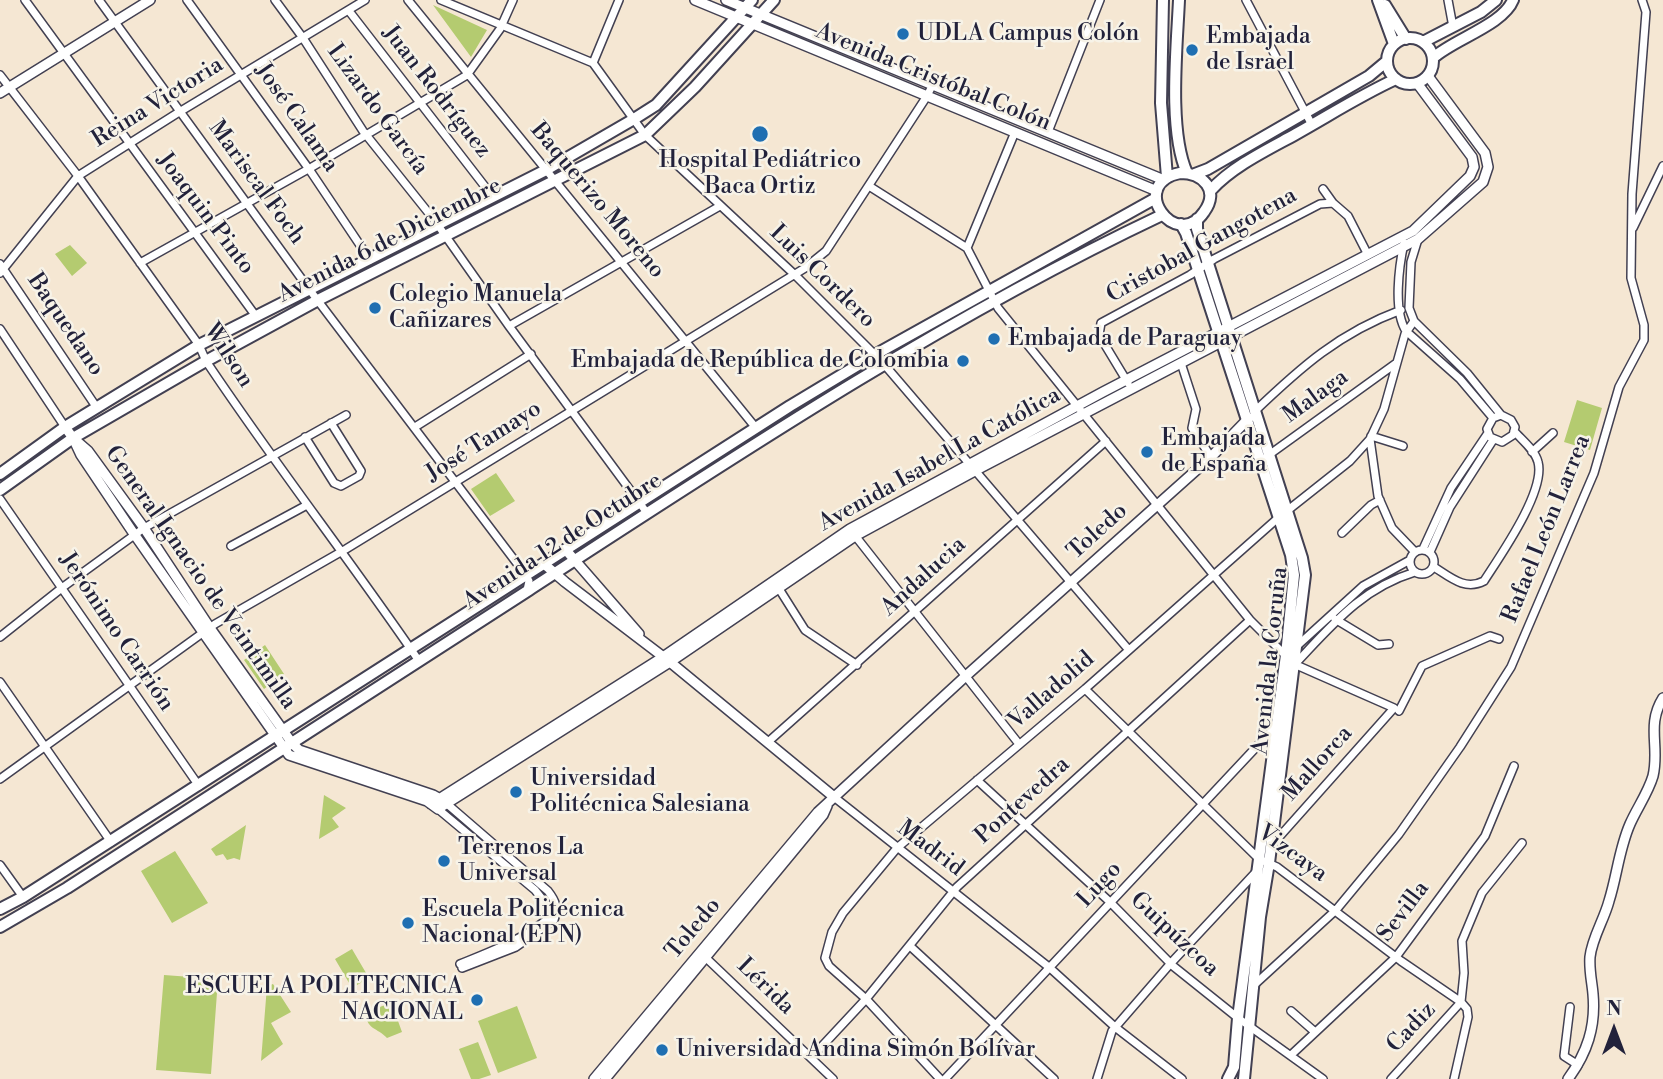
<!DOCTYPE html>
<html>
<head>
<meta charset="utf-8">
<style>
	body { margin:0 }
	#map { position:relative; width:1663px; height:1079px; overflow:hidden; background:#f5e7d3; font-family:"Libre Bodoni",serif }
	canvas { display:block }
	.north { position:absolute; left:1579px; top:995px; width:70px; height:70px; -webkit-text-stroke:5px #f7f3e8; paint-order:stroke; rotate:0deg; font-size:19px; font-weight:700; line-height:28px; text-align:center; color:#22223b }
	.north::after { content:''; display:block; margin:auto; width:24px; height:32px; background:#22223b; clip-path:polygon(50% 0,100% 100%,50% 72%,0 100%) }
</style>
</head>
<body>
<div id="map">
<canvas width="1663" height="1079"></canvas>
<div class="north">N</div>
</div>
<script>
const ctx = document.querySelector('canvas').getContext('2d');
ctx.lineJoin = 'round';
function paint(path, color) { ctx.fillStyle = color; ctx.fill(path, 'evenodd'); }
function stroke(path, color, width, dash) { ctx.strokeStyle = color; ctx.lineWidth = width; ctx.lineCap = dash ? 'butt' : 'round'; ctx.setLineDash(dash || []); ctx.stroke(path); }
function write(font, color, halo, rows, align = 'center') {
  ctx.font = font + ' "Libre Bodoni",serif'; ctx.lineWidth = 5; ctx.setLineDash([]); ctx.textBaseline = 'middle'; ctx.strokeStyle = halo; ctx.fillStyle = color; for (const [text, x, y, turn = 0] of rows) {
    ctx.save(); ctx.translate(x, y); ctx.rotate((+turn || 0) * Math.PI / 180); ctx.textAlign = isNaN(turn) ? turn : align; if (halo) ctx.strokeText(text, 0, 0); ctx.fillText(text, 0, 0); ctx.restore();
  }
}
const green = new Path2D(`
	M433,5L487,30L471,57Z
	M70,245L87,263L72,276L55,254Z
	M1577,400L1602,408L1590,450L1564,442Z
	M496,473L515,501L490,516L471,489Z
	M265,645L284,674L264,689L244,660Z
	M324,795L346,808L332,818L339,827L319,839Z
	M246,825L240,860L234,858L227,860L223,854L216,856L211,849Z
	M175,851L208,903L172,923L141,871Z
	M352,949L369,978L352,988L335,959Z
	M164,975L218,979L211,1074L156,1070Z
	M273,984L291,1012L271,1023L283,1044L261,1061L267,986Z
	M388,1004L391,1018L398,1021L402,1032L387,1038C378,1028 365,1029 366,1012Z
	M517,1006L537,1058L498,1073L478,1021Z
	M478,1042L491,1075L479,1079H471L459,1049Z`);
const minor = new Path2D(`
	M25,0L255,315
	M99,0L309,289L525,574L529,581L527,590
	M187,0L311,172L370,260
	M275,0L303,38L363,131L435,221L509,326L647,513
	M408,0L756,428
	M441,0L593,63L645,135L795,275L883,363L1128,649
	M1246,0L1312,125
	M1448,0L1453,27
	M349,11L493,197
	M593,63L619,0
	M0,75L78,176L199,345L206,361C274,463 350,560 419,661
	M1048,132L1100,0
	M869,186L967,248L998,308L1250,620L1294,664L1394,708L1272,845
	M1323,189L1333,203
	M1633,228L1663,166
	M1418,239L1411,262L1409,308L1414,321L1467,373L1501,415L1511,420L1515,427L1513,435L1502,442L1490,437L1487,429L1493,418L1501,415
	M1404,243C1399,266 1393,311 1406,331L1460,379L1493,418
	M967,248L1015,132
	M140,263L312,167L467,75L500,29L513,0
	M0,264L97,408
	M0,273L78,176L176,114L365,0
	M509,326L720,206
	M0,329L65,427
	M1181,363L1196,409L1192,428L1211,457
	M1128,383L1099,335L1101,323L1190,275L1214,259L1320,204L1333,203L1348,216L1368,255
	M1254,412C1301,367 1339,333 1401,310
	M415,427L531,354
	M1371,436L1403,446
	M305,437L334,483L341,486L359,476L361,471L331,423
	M1370,439L1378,496L1392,528L1415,552
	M1532,452L1553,433
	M1266,457L1395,364
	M0,499L199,786
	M853,533L1019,744
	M1342,533L1371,505L1380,500
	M231,546L307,505
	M1423,549L1451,488L1488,433
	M1410 562a12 12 0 1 1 24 0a12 12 0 1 1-24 0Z
	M1430,552L1450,507L1493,440
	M1434,567C1450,577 1465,591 1484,581C1500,556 1546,491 1538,462C1535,450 1522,440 1514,431
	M776,584L805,630L857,665
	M1335,619L1378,645L1389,644
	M0,637L63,587L144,528L346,415
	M1297,646L1363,586L1410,560
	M1295,664C1332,625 1362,588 1415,572
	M0,682L111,842
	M1085,689L1259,859L1277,867L1401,961L1461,1002L1467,1009L1468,1017L1454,1079
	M1399,711L1422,666L1490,636L1499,639
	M768,742L1106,441
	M0,779L215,624L346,549L805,268L826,251L927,96L933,84
	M977,780L1110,902L1173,966L1238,1018L1323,1079
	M834,797L1050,968L1115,1027L1182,1079
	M446,803L548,891C555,900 559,908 554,920L516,947L462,968
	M438,809L535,890L550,909L549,918C522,940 492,951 460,964
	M0,865L23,897
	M910,946L1054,1079
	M703,955L833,1079
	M1253,986L1336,910L1399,834L1460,747L1511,667L1594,473L1619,387L1644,340V325L1631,278L1632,194L1646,12L1642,0
	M1570,1007L1564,1056L1578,1065
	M1291,1011L1315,1032
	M1291,1055L1396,957L1485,836L1514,766
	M811,1058L866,999L957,887L1250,620
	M940,1079L866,999L829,966L825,958L832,932L843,913L897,848L1085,689L1278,518L1350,461L1370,439L1384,409L1405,334L1414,321
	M945,1079L1277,725
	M1097,1079L1112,1031L1171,963L1257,871
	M1391,1079L1461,1002L1464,973L1462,941L1482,893L1522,843`);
const tertiary = new Path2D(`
	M695,0L1157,191
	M726,0L1164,180
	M0,93L150,0
	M65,427L73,438L88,451L144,528L210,628L292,743L299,750L433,795L442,800
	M73,438L81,455L132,531L289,755L427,801L438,809L670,662L855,536L982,467L1418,239L1483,182L1488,167L1485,153L1428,76
	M565,549L639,634
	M543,563L565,582L670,662L834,797
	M431,804L663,657L850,529L1103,392L1413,231L1470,176L1474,167L1472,157L1417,83
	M594,1079L818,812L968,674L1211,457L1249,418
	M605,1079L823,815L827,806
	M1568,1079C1587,1053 1596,1027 1593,994C1592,982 1589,970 1590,957C1592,938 1604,920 1609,901C1617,876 1619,849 1630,824C1637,808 1648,793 1653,776C1660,747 1646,725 1663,698`);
const secondary = new Path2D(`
	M1163,0L1161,103L1167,177
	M1179,0C1177,46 1168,131 1187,173
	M1378,0L1394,44
	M1385,5L1406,39
	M1387 61a23 23 0 1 1 46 0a23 23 0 1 1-46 0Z
	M1423,42L1481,12L1496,0
	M1433,58C1454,39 1503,25 1513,0
	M1180,173C1203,173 1220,190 1204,212C1176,253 1126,184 1180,173Z
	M1195,174L1208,169L1369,76L1387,61
	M1211,190C1233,166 1267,150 1296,134C1330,115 1361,95 1396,79
	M1197,219V229L1302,558L1305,575L1269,863L1260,917L1244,1079
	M1181,224L1186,233L1291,555L1294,575L1286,655L1238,1018L1234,1067L1228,1079
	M0,909L23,897L790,406L878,353L1156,198
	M0,927L67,888C221,789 375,689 529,590C735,456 940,320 1162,215`);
const primary = new Path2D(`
	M0,474L65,427L199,345L546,170L634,119L656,105L752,0
	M0,490L73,438L206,361L318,300L645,135L695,87L774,0`);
const markers = [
	[903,34,7,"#1f6fb2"],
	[1192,50,7,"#1f6fb2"],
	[760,134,9,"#1f6fb2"],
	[375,308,7,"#1f6fb2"],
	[994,339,7,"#1f6fb2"],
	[963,361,7,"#1f6fb2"],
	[1147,452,7,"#1f6fb2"],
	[516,792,7,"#1f6fb2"],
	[444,861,7,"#1f6fb2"],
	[408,923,7,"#1f6fb2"],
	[477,1000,7,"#1f6fb2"],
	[662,1050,7,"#1f6fb2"]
];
const poiNames = [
	["UDLA Campus Colón",917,34],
	["Embajada",1206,37],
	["de Israel",1206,63],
	["Hospital Pediátrico",760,161,"center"],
	["Baca Ortiz",760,187,"center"],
	["Colegio Manuela",389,295],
	["Cañizares",389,321],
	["Embajada de Paraguay",1008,339],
	["Embajada de República de Colombia",949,361,"right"],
	["Embajada",1161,439],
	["de España",1161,465],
	["Universidad",530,779],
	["Politécnica Salesiana",530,805],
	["Terrenos La",458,848],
	["Universal",458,874],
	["Escuela Politécnica",422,910],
	["Nacional (EPN)",422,936],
	["ESCUELA POLITECNICA",463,987,"right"],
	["NACIONAL",463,1013,"right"],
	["Universidad Andina Simón Bolívar",676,1050]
];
const streetNames = [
	["Avenida Cristóbal Colón",933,78,22],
	["Juan Rodríguez",436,92,52],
	["Reina Victoria",158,103,-32],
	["Lizardo García",377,110,54],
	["José Calama",296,118,55],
	["Mariscal Foch",256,183,54],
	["Baquerizo Moreno",597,201,50],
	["Joaquin Pinto",205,214,53],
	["Avenida 6 de Diciembre",390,241,-27],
	["Cristobal Gangotena",1202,246,-29],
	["Luis Cordero",822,277,44],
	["Baquedano",65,325,56],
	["Wilson",228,356,57],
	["Malaga",1316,397,-36],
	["José Tamayo",484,442,-32],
	["Avenida Isabel La Católica",940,460,-29],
	["Rafael León Larrea",1547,529,-68],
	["Toledo",1098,532,-42],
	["Avenida 12 de Octubre",563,542,-33],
	["Andalucia",924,577,-42],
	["General Ignacio de Veintimilla",200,578,55],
	["Jerónimo Carrión",116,632,56],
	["Avenida la Coruña",1271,661,-84],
	["Valladolid",1052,691,-41],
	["Mallorca",1318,764,-48],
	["Pontevedra",1023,801,-42],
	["Madrid",930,849,37],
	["Vizcaya",1292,854,36],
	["Lugo",1100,885,-47],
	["Sevilla",1404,912,-53],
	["Toledo",694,929,-50],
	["Guipúzcoa",1174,935,43],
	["Lérida",765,987,44],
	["Cadiz",1412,1028,-47]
];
paint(green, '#b4cb70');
stroke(minor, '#424052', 10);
stroke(tertiary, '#424052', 12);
stroke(secondary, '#424052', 14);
stroke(primary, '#424052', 14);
stroke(minor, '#fff', 7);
stroke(tertiary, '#fff', 9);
stroke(secondary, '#fff', 10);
stroke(primary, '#fff', 10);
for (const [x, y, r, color] of markers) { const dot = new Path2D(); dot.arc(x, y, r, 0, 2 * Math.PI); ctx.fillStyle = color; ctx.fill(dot); stroke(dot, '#f7f3e8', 2.5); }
write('23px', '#22223b', '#f7f3e8', poiNames, 'left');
write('23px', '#22223b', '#f7f3e8', streetNames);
</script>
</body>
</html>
